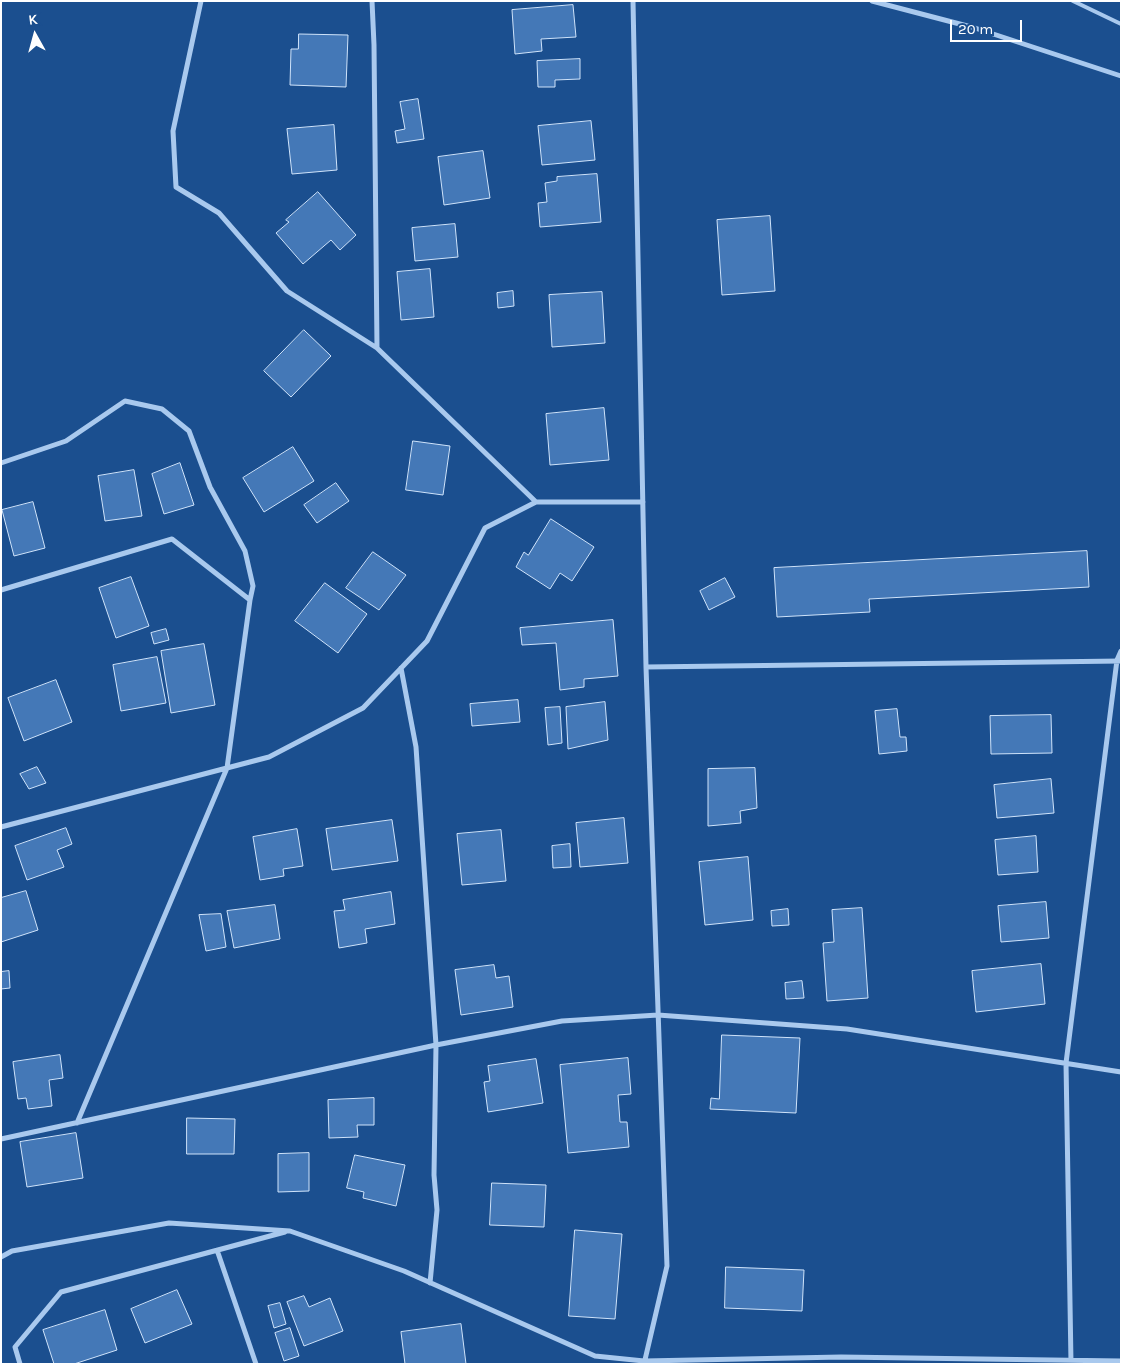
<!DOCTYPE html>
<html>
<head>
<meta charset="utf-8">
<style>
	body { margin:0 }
	#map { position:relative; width:1122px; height:1365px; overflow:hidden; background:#1b4f8f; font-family:Karla,sans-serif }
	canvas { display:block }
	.frame { position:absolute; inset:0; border:2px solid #fff; pointer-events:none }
	.north { position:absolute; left:10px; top:10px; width:50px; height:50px; -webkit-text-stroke:4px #1b4f8f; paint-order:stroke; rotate:353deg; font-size:14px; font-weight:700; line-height:20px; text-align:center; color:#fff }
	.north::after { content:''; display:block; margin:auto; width:18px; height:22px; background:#fff; clip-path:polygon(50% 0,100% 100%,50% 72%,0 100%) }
	.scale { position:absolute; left:950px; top:20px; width:72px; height:22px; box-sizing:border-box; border:2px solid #fff; border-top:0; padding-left:6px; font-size:15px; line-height:18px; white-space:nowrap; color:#fff; -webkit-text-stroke:4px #1b4f8f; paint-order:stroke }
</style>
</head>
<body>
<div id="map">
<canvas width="1122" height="1365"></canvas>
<div class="frame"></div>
<div class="north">K</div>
<div class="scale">20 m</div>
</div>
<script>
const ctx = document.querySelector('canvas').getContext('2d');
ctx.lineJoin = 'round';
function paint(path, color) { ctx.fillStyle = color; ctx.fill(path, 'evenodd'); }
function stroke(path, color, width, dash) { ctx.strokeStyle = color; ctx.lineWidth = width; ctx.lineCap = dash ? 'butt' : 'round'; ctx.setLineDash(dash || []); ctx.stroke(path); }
const building = new Path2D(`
	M573,5L576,37L541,39L542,51L515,54L512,10Z
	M299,34L348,35L346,87L290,85L291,49H298Z
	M580,59V79L555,80V87H538L537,61Z
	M418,99L424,139L397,143L395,131L405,129L400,102Z
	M591,121L595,160L542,165L538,126Z
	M334,125L337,170L292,174L287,129Z
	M483,151L490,198L444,205L438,157Z
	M597,174L601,222L540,227L538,203L547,202L545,183L557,181V177Z
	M318,192L356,235L340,250L331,240L303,264L276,233L289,222L286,220Z
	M770,216L775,291L722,295L717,220Z
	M455,224L458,257L415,261L412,228Z
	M430,269L434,317L401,320L397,272Z
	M513,291L514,306L498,308L497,293Z
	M602,292L605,343L552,347L549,295Z
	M304,330L331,356L291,397L264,371Z
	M604,408L609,460L550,465L546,414Z
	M413,441L450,446L443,495L406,490Z
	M293,447L314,481L264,512L243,478Z
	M180,463L194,505L164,514L152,474Z
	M134,470L142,516L105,521L98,476Z
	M336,483L349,501L317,523L304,505Z
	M33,502L45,548L14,556L2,510Z
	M551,519L594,547L572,581L560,573L550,589L516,567L524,552L528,555Z
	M1087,551L1089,587L869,599L870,612L777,617L774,568Z
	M373,552L406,575L379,610L346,588Z
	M131,577L149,626L116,638L99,588Z
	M725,578L735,597L709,610L700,591Z
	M325,583L367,614L338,653L295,621Z
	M613,620L618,676L584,679V687L560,690L556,643L522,645L520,628Z
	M166,629L169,640L154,644L151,633Z
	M204,644L215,705L171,713L161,651Z
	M157,657L166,703L121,711L113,665Z
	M56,680L72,722L24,741L8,698Z
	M518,700L520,722L472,726L470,704Z
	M605,702L608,740L568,749L566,707Z
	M560,707L562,743L548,745L545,708Z
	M897,709L900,737H906L907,751L879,754L875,711Z
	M1051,715L1052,753L991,754L990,716Z
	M37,767L46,783L29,789L20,774Z
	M755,768L757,808L740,811L741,823L708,826V769Z
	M1051,779L1054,813L997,818L994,785Z
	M624,818L628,863L580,867L576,823Z
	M392,820L398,861L332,870L326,829Z
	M66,828L72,844L57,850L64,867L27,880L15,846Z
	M297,829L303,866L283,869L284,876L260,880L253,837Z
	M501,830L506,881L462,885L457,834Z
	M1036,836L1038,872L998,875L995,840Z
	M570,844L571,867L553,868L552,846Z
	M748,857L753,920L705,925L699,862Z
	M26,891L38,930L1,942V898Z
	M391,892L395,924L365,929L367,943L339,948L334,911L345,910L343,900Z
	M1046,902L1049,938L1001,942L998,906Z
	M275,905L280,939L234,948L227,911Z
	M862,908L868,998L827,1001L823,943L834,942L832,910Z
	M788,909L789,925L772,926L771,911Z
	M221,914L226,947L206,951L199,915Z
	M1041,964L1045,1004L976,1012L972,971Z
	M494,965L496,978L509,976L513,1007L461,1015L455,970Z
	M9,971L10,988L1,989V972Z
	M802,981L804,998L786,999L785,983Z
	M722,1035L800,1038L796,1113L710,1109L711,1098L719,1099Z
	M60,1055L63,1078L49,1080L52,1106L28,1109L26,1098L18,1099L13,1062Z
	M628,1058L631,1094L618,1095L620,1122H627L629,1147L568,1153L560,1065Z
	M536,1059L543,1103L488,1112L484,1082L490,1081L488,1066Z
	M374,1098V1125H357L358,1137L329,1138L328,1100Z
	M187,1118L235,1119L234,1154H187Z
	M76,1133L83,1178L27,1187L20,1142Z
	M309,1153V1191L278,1192V1154Z
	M355,1155L405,1165L396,1206L363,1198L364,1192L347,1188Z
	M492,1183L546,1185L544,1227L490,1225Z
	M575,1230L622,1234L615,1319L569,1316Z
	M726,1267L804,1270L802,1311L725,1308Z
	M177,1290L192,1324L145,1343L131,1309Z
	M304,1296L309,1307L330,1298L343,1331L304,1346L287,1302Z
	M280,1303L286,1324L274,1328L268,1306Z
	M105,1310L117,1350L74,1364H54L43,1330Z
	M461,1324L466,1364H405L401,1332Z
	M290,1328L299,1356L284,1361L275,1333Z`);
const lane = new Path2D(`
	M1073,1L1121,24`);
const street = new Path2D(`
	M201,1L173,131L176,187L219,213L287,291L377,348
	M372,1L374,45L377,348L536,502
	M633,1L646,667L667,1266L644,1364
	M872,1L975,28L1121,76
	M1,463L66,441L125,401L162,409L189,431L210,487L245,551L253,586L250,600
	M1,590L172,539L250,600L227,768L77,1123
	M646,667L1121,661
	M401,668L416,747L436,1045L434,1175L437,1210L430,1283
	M1,827L269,757L363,708L427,641L485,528L536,502H643
	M1,1139L436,1045L562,1021L658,1015L847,1029L1121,1072
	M217,1250L256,1364
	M1,1257L12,1251L169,1223L290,1231L404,1271L595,1356L644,1361L841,1357L1121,1361
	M1071,1363L1066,1063L1117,660L1121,651
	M20,1364L15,1347L61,1292L285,1232`);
paint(building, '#4478b7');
stroke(building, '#cfe3fa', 1);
stroke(lane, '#a9c9ee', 4);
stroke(street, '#a9c9ee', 5);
</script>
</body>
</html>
